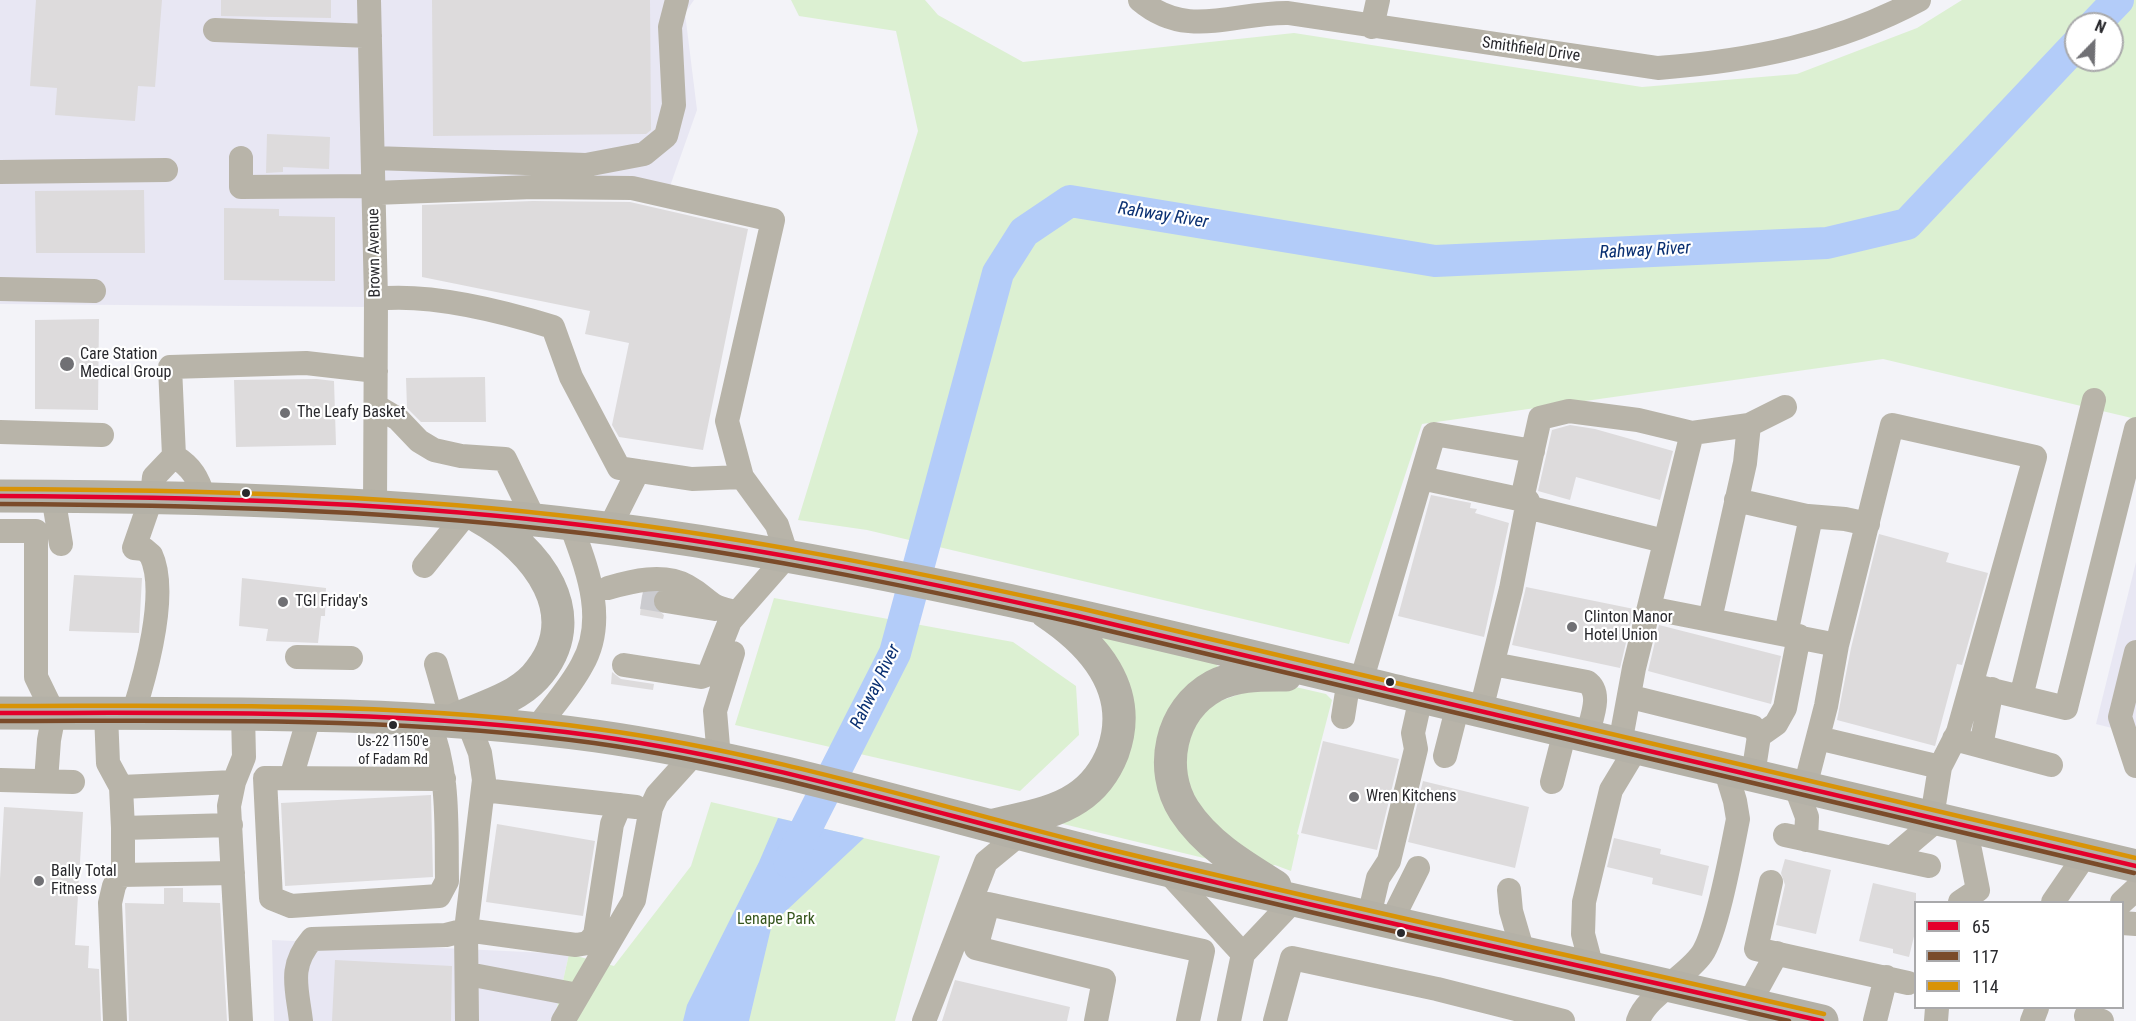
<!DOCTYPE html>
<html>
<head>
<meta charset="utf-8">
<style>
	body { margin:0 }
	#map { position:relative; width:2136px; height:1021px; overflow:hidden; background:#f3f3f8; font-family:"Roboto Condensed",sans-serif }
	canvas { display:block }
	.legend { position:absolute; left:1914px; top:901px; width:210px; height:108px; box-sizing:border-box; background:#fff; border:2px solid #a9a9ab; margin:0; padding:8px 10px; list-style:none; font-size:18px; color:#29292d }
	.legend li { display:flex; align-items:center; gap:12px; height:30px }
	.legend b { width:30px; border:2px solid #a9a9ab }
	.north { position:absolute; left:2064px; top:12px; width:60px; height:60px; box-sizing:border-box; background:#fff; border:2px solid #a9a9ab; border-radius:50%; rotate:23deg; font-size:16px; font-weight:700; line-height:24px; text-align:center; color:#29292d }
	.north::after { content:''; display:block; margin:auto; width:21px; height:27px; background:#707074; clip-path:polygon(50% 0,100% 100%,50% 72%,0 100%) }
</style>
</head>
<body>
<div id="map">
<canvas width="2136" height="1021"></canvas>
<ul class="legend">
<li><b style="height:8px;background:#e4002b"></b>65</li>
<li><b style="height:8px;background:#7a4b2a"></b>117</li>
<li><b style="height:8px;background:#d89307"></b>114</li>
</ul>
<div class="north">N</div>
</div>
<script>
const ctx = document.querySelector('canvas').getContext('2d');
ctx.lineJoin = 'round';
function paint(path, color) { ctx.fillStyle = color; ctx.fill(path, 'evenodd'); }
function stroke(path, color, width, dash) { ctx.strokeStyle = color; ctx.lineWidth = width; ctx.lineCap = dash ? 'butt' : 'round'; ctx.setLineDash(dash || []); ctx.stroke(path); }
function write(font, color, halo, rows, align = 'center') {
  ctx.font = font + ' "Roboto Condensed",sans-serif'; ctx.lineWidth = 4.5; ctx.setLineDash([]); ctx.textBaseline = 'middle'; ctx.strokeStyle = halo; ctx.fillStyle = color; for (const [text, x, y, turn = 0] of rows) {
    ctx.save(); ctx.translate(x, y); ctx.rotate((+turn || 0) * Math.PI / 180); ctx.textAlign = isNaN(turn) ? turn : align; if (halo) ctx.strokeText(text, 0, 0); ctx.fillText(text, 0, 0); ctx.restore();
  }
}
const built = new Path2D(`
	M0,0H694L685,13L697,110L669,189L371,190L372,307L0,304Z
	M2136,562V734L2096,724Z
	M272,940L569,954L554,1021H274Z`);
const green = new Path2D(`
	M791,0H925L938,15L1023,62L1294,33L1642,87L1797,74L1917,28L1962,0H2136V419L1883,359L1422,424L1349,644L867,530L798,520L918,131L896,31L799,16ZM2076,24H2112V60H2076Z
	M774,598L1013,642L1076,686L1079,735L1020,791L735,725Z
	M1103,637L1216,664L1223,673L1172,715L1208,859L1059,823L1109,781Z
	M1274,682L1326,694L1332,700L1297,834L1299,835L1291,871L1275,865L1270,866L1201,819L1181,761L1203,707Z
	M711,802L940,856L895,1021H554L569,954L614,966L691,866Z`);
const water = new Path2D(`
	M778,818L864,838L772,924L749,1021H683L687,1005L759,862Z`);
const river = new Path2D(`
	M2095,24L2118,0
	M789,862L895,653L998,273L1024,232L1070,201L1435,261L1827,243L1907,224L2076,45`);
const building = new Path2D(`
	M36,0H162L155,87L138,86L135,121L55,115L57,88L30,86Z
	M221,0H331V18L221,16Z
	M432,0H650L651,130L646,134L433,136Z
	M267,134L330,137L329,169L283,167V172L266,173Z
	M144,190L145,253H36L35,191Z
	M533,201L630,202L748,229L703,450L619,437L612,425L629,343L585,334L590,311L422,277V205Z
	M224,208L279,209V216L335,217V281L224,280Z
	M99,319L98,410L35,409V320Z
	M485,377L486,422H421L407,408L406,378Z
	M317,379L334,381L336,445L236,447L234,380Z
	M1570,425L1595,429L1673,451L1660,500L1576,477L1570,500L1538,491L1552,430Z
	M1431,495L1471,503L1470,508L1477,509L1475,513L1509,523L1484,637L1398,616Z
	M1879,534L1949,553L1946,562L1988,573L1962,665L1957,664L1935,746L1837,720L1851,648Z
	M74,575L142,578L139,633L69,631Z
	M242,578L326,588L325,616H321L318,643L266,641L268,629L239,626Z
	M1526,587L1634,609L1620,668L1512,645Z
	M654,593L653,605L664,615L663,619L640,615L642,595Z
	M1659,625L1781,656L1771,704L1648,671Z
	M612,672L621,679L654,684L653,690L611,684Z
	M1323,741L1399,759L1377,850L1301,833Z
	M1423,781L1529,807L1515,868L1408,842Z
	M431,795L433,877L285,886L281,803Z
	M4,807L83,812L75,945L89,946L88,968L99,969L101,1021H0V879Z
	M497,824L595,841L583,916L486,902Z
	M1614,838L1661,849L1660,854L1709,866L1702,896L1652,884L1653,878L1607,867Z
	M1785,859L1831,870L1816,934L1776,925L1785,885L1781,873Z
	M1873,883L1916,893V928L1909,957L1893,953V949L1859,941Z
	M164,888H183V902L220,903L227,1021H129L125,903L164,904Z
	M335,960L452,966L451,1021H332Z
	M955,980L1070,1007L1067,1021H942Z`);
const minorTunnel = new Path2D(`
	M642,597L666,601`);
const minor = new Path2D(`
	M369,0L376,299L375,507
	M1140,0C1187,40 1234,12 1288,13L1658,68C1750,61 1837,44 1919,0
	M1372,27L1378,0
	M215,30L370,36
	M241,158V187L373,186
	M373,158L586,165L644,154L666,136L674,105L670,27L677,0
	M0,172L166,170
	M374,193L533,187L632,188L773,220L727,421L742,477
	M0,289L94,291
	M376,299C429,293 501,311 553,327L571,377L619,468L692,479L742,477L777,525L787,556L730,621L709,674L701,677L624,665
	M376,406L398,419L419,441L434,450L461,456L505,459L535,521
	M0,432L102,435
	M174,456L170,367L306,363L376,371
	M174,456C192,467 198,478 204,498
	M1421,478L1434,434L1533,451
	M53,496L61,544
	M1522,499L1540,418L1569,411L1638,420L1692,433
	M1736,500L1811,517L1786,634
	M1527,507L1664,541
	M1808,516L1845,519L1868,524
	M609,529L638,471
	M0,531H36V677L54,714L49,740L46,781
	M424,566L466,514
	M608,588C632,581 663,573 687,586C711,599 705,607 737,612
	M666,601L715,609
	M1649,608L1837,645L1826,706L1805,787
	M1710,619L1745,463L1749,425
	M1837,645L1892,425L2035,457L1958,732L1940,767
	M2136,652L2120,717L2136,766
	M297,657L351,658
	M436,664L452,720
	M1493,664L1587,682C1603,693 1591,719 1587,736
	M1361,682L1421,478L1528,501L1511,589L1481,710
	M1971,685L2066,708L2136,429
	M1631,697L1753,727L1759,736L1753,775
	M2021,697L2094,400
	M106,714L108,763L121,787L123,828V869L114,886L110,903L115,1021
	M133,714C145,676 169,593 151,555L144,549L134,548L152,496L154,477L174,456
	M1343,717L1349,679
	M428,719C450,775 446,822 447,881L439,896L291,906L271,898L265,778L444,779
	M468,722L480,753L484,780L466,930L576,945L588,943L595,935L612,824L620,805
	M536,729C551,708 570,688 582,665C608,620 587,569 571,525
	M1759,736L1776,724L1785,708L1799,636
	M1818,738L1940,767L1932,817
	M1954,739L2051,765
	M1620,744L1634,668L1692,433L1749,425L1785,407
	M1981,746L1992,689
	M1445,756L1458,705
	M719,758L715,711L733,653
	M291,778L310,714
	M0,780L73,782
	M1552,782L1565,731
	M1795,785L1807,817L1806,840
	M121,787L234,782
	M483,790L636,807
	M123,828L231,825
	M1785,835L1929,866
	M1892,858L1938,819
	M1165,869L1243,954
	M120,875L233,873
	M1771,882L1756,949L1908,983
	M1509,890L1511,911L1523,952
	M1960,902L1978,890L1965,825
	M2053,902L2086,854
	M2122,902L2136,889
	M1369,916L1378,878L1389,861L1416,749L1413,733L1421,697
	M1391,922L1418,868
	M2122,923L2136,924
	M1592,968L1583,934L1584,902L1611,790L1637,747
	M468,974L578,995
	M1749,1004L1777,953
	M2086,1016L2102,1021
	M241,1021L229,806L234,782L244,757L243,714
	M301,1021C297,987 288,967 312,939L446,935L466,930L467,1021
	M563,1021L634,900L651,808L657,795L695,753
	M924,1021L986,862L1020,834
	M1096,1021L1104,980L976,948L988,904L1203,951L1188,1021
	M1229,1021L1243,954L1295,899
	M1275,1021L1292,958L1437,989L1563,1021
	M1638,1021C1646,996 1686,977 1702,954C1717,932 1732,849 1738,819L1735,801L1725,768
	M1875,1021L1886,977
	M1936,1021L1937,1008
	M2032,1021L2037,1008`);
const highway = new Path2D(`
	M0,496C247,496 496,506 740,548C967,586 1189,641 1413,695C1654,752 1895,809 2136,866
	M0,713C199,714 398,709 596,736C765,760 930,812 1095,853C1337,912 1580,964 1822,1021
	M454,720C480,708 515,699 535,677C590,616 536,548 479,517
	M994,825C1022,818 1053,814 1077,798C1094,787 1106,770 1113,752C1135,690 1094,644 1046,612
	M1275,886C1241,865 1206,844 1184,810C1158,769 1170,710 1214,686C1237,674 1261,675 1286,675`);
const bus1 = new Path2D(`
	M0,496C186,497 372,501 556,522C732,542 905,577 1078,616L2136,866
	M0,713C198,713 399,709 596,736C765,760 929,812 1095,853C1336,913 1580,965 1822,1021`);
const bus2 = new Path2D(`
	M0,504C185,505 371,509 555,530C731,549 904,585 1076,623L2134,873
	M0,721C198,721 398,716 594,743C764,767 928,819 1093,860C1324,918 1557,967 1789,1021`);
const bus3 = new Path2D(`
	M0,489C186,490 372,494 557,515C733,534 907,570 1079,608L2136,858
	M0,706C199,706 399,701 597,729C766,752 930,804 1096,846C1338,906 1581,957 1824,1014`);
const markers = [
	[67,364,8,"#707074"],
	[285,413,6,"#707074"],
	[246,493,5,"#29292d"],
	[283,602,6,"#707074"],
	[1572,627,6,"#707074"],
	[1390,682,5,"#29292d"],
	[393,725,5,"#29292d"],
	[1354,797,6,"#707074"],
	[39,881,6,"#707074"],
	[1401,933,5,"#29292d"]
];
const busNames = [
	["Us-22 1150'e",393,742],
	["of Fadam Rd",393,760]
];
const streetNames = [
	["Smithfield Drive",1531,50,8],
	["Brown Avenue",375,253,-91]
];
const poiNames = [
	["Care Station",80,355],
	["Medical Group",80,373],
	["The Leafy Basket",297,413],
	["TGI Friday's",295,602],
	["Clinton Manor",1584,618],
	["Hotel Union",1584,636],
	["Wren Kitchens",1366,797],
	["Bally Total",51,872],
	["Fitness",51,890]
];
const parkNames = [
	["Lenape Park",776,920]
];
const waterNames = [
	["Rahway River",1163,216,9],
	["Rahway River",1645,251,-3],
	["Rahway River",876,687,-64]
];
paint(built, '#e8e7f3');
paint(green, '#dcf0d2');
paint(water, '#b3ccf9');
stroke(river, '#b3ccf9', 32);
paint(building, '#dddbdc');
stroke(minorTunnel, '#cbcbcf', 24, [24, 12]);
stroke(minor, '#b8b4a9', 24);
stroke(highway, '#b4b1a7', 33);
stroke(bus1, '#e4002b', 4.5);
stroke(bus2, '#7a4b2a', 4.5);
stroke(bus3, '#d89307', 4.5);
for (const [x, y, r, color] of markers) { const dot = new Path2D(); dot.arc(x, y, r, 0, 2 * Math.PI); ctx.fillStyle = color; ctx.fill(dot); stroke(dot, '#fff', 2); }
write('14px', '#29292d', '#fff', busNames);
write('16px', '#29292d', '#fff', streetNames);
write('16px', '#29292d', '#fff', poiNames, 'left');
write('16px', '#36561e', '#fff', parkNames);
write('italic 18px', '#0a3072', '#fff', waterNames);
</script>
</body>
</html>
